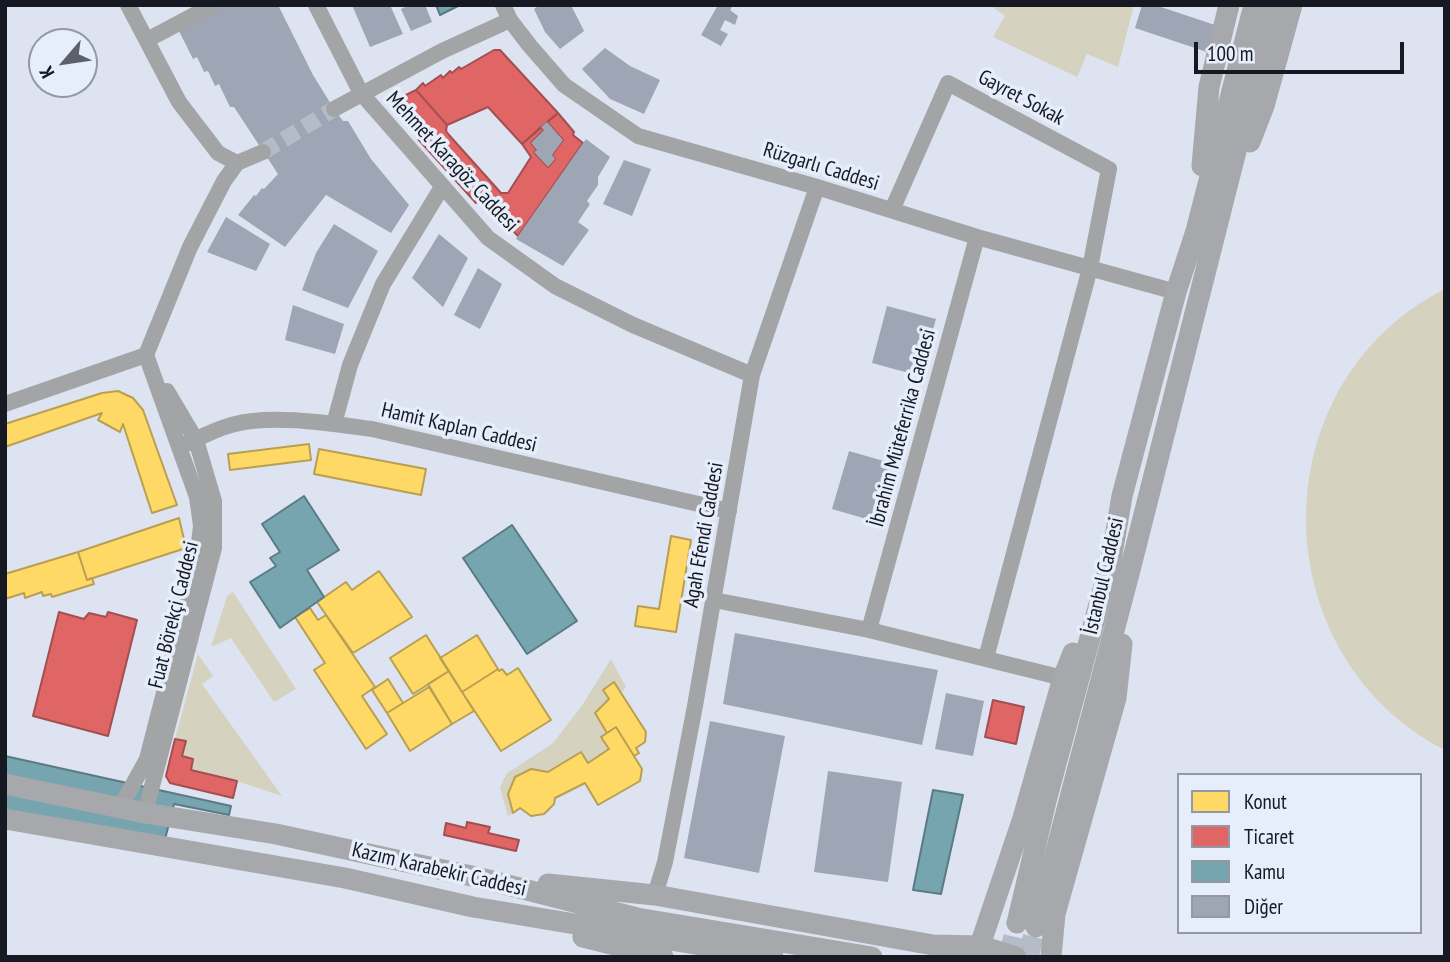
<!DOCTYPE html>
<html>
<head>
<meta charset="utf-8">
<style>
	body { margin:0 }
	#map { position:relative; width:1450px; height:962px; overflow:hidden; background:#dde3f0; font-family:"PT Sans Narrow",sans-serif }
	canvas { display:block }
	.frame { position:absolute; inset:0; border:7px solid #161922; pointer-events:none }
	.legend { position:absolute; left:1177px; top:773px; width:245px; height:161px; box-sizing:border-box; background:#e6edfb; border:2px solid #9398a4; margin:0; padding:9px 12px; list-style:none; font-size:21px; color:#161922 }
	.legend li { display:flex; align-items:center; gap:14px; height:35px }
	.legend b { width:35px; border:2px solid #9398a4 }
	.north { position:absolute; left:28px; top:28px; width:70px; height:70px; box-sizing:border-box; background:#e6edfb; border:2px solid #9398a4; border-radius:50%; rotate:241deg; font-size:19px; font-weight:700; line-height:28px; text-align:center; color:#161922 }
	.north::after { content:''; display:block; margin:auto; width:24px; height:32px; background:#5c606a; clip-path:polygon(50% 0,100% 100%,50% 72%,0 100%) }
	.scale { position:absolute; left:1194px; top:42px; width:210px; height:32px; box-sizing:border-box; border:4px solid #161922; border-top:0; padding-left:9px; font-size:21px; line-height:24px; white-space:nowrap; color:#161922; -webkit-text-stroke:5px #e6edfb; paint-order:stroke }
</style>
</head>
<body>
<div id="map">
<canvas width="1450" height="962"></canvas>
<div class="frame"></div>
<ul class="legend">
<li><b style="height:19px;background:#ffd966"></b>Konut</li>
<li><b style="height:19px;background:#e06666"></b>Ticaret</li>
<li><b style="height:19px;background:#76a5af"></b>Kamu</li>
<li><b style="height:19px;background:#9ea5b5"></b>Diğer</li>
</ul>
<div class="north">K</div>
<div class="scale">100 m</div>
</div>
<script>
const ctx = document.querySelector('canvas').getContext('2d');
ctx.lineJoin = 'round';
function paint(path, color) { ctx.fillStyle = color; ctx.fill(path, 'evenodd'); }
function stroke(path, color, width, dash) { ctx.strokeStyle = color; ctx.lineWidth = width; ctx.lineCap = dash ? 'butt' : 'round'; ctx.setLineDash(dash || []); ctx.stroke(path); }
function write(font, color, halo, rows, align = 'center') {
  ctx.font = font + ' "PT Sans Narrow",sans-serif'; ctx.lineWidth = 7; ctx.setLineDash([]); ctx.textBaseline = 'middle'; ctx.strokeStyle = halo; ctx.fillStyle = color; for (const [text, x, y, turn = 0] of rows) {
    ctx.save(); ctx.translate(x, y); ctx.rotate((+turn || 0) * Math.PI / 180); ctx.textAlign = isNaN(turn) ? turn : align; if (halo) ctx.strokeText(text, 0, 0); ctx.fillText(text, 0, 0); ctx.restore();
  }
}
const green = new Path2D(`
	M990,5H1134L1118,67L1087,54L1077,77L993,37L1005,16Z
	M1445,289V750C1261,655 1259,383 1445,289Z
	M233,592L296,689L274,702L231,638L211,647L227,596Z
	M198,654L213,676L202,684L282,796L237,781L191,770L193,759L182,756L186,741L175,739Z
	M611,659L626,687L621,693L614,682L604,689L609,699L607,733L601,737L609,749L588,763L581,752L548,772C518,761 501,785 513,813L508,816L500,788L506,774L553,743L583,704Z`);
const homes = new Path2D(`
	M118,391L133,398L143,410L177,505L152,513L123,424L120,432L98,420L102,413L5,447V424L102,393Z
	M309,444L311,460L230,470L228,454Z
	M319,449L426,469L421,495L314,474Z
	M179,518L186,548L87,580L78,552Z
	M671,536L691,540L676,632L635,626L638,606L659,609Z
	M78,552L87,580L92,578L94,584L52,597L51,594L43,596L42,592L25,598L24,593L5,599V574Z
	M379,571L412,617L353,653L317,602L346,582L352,590Z
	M310,608L318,620L326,615L375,687L362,696L387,734L366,749L314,670L325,663L295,617Z
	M426,635L449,671L413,694L390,658Z
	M477,635L498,669L462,692L440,658Z
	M518,668L551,720L501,751L462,692L498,669L499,671L502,669L507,675Z
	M449,671L474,711L452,724L428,684Z
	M388,679L403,703L387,713L372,690Z
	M614,682L646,732L645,742L636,748L639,753L634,756L616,727L607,733L595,713L609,699L603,690Z
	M429,687L452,724L410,751L387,713Z
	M616,727L642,769L640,781L598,805L585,783L555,798L554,804L544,814L531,816L520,808L513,813L508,794L515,777L531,769L548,772L581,752L588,763L609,749L601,737Z`);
const shops = new Path2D(`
	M494,50H500L558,113L522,144L488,107L447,125L416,90L423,83L425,86L441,75L443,78L450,71L452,73L459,67L461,69Z
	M416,90L447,125L446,131L449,135L501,193H508L531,157L522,144L541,127L544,130L531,143L537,150L534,152L548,167L555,159L552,155L563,140L547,122L558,113L574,132L573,135L583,143L518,236L495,212L492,215L479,201L476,203L418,139L420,137L394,101Z
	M59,612L84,619L89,613L106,617L108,612L137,620L108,736L33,716Z
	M993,700L1024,707L1016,744L985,737Z
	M175,739L186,741L182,756L193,759L191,770L237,781L233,798L170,783L166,776Z
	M467,822L490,827L488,833L519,840L516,851L444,835L446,823L466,828Z`);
const public = new Path2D(`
	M436,5H460L440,15Z
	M304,496L339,550L307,570L324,597L280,628L250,582L276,566L270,558L280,552L262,524Z
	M512,525L577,621L527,654L463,558Z
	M5,756L231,806L229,815L174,804L161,855L5,821Z
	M933,790L963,795L941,894L913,890Z`);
const building = new Path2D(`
	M224,5H278L313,75L334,109L343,121H348L371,159L409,205L391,233L326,195L285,247L238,215L254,195L256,196L262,188L264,189L278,174L234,107H230L219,84L215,86L208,71L204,72L197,57L193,59L178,29Z
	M352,5H390L403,34L370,47Z
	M410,5H425L432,22L411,31L401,9Z
	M540,5H571L584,31L560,49L545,32L534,9Z
	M718,5H733L730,10L738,16L735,25L725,20L720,30L728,34L721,46L701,35Z
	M1142,5H1155L1215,25L1207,52L1135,28Z
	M605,48L630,66L660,80L644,114L610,99L582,69Z
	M547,122L563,140L552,155L555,159L548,167L534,152L537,150L531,143L544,130L541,127Z
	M586,139L610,157L598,177V185L587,201L590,204L578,222L589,230L563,266L516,239Z
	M624,160L651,169L632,216L603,204Z
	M226,217L270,244L256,271L207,252Z
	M334,224L378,251L348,308L302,290L316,253Z
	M439,234L468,258L443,307L412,278Z
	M478,268L502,284L480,329L454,315Z
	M293,305L344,324L335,354L285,340Z
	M887,306L936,319L920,376L872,363Z
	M849,451L901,466L884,524L832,509Z
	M735,633L938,670L922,745L723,704Z
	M946,693L984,701L973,756L935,749Z
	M710,721L785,736L759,873L684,858Z
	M828,771L902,782L888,882L814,872Z`);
const minorTunnel = new Path2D(`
	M263,152L334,109`);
const majorTunnel = new Path2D(`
	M1009,957L1017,923
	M1028,957L1036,927`);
const minor = new Path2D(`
	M128,5L179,102L218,153L237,163
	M316,5L361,93L488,238L555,286L633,325L752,375
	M503,5L510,20L530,46L564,85L638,136L817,187L977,237L1176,292
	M147,40L213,5
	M334,109L442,51L510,20
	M892,210L948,83L1109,169L1090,268L986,658
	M5,404L146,355
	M334,424L350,365L383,284L442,187
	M180,447C197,439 217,428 235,424C274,414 333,424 372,429L729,511
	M714,600L869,630L1063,678
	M869,630L977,237
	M120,808L147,759L196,568L201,526L197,497L146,355L190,247L224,181L237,163L263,152
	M145,813L214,548V501L196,440L167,391
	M655,895L665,862L695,706L752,375L817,187`);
const major = new Path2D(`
	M1250,142L1264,106L1292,5
	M1202,166L1209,87L1229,5
	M5,784L145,813L276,834L336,847L476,877L637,918L872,957
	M5,819L345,878L473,907L773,957
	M548,884L655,895L933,945L981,946L1016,957
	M1017,923L1047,797L1111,560L1122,496L1176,292L1196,231L1254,5
	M1036,927L1131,566L1273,5
	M583,937L663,957
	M976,957L1023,818L1063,678L1073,653
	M1051,957L1055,914L1116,698L1122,644`);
const streetNames = [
	["Gayret Sokak",1021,98,28],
	["Mehmet Karagöz Caddesi",452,162,47],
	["Rüzgarlı Caddesi",821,167,17],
	["Hamit Kaplan Caddesi",459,428,13],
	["İbrahim Müteferrika Caddesi",903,428,-75],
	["Agah Efendi Caddesi",704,535,-80],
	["İstanbul Caddesi",1104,576,-77],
	["Fuat Börekçi Caddesi",174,615,-76],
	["Kazım Karabekir Caddesi",439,870,13]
];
paint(green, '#d5d2c0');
paint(homes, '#ffd966');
stroke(homes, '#b99f52', 2);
paint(shops, '#e06666');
stroke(shops, '#a34f52', 2);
paint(public, '#76a5af');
stroke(public, '#597b85', 2);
paint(building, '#9ea5b5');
stroke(minorTunnel, '#b5bbc7', 16, [16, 8]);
stroke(majorTunnel, '#b5bbc7', 21, [21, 10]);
stroke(minor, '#a3a4a5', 16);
stroke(major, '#a6a8ac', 21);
write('21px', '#161922', '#e6edfb', streetNames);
</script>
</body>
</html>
